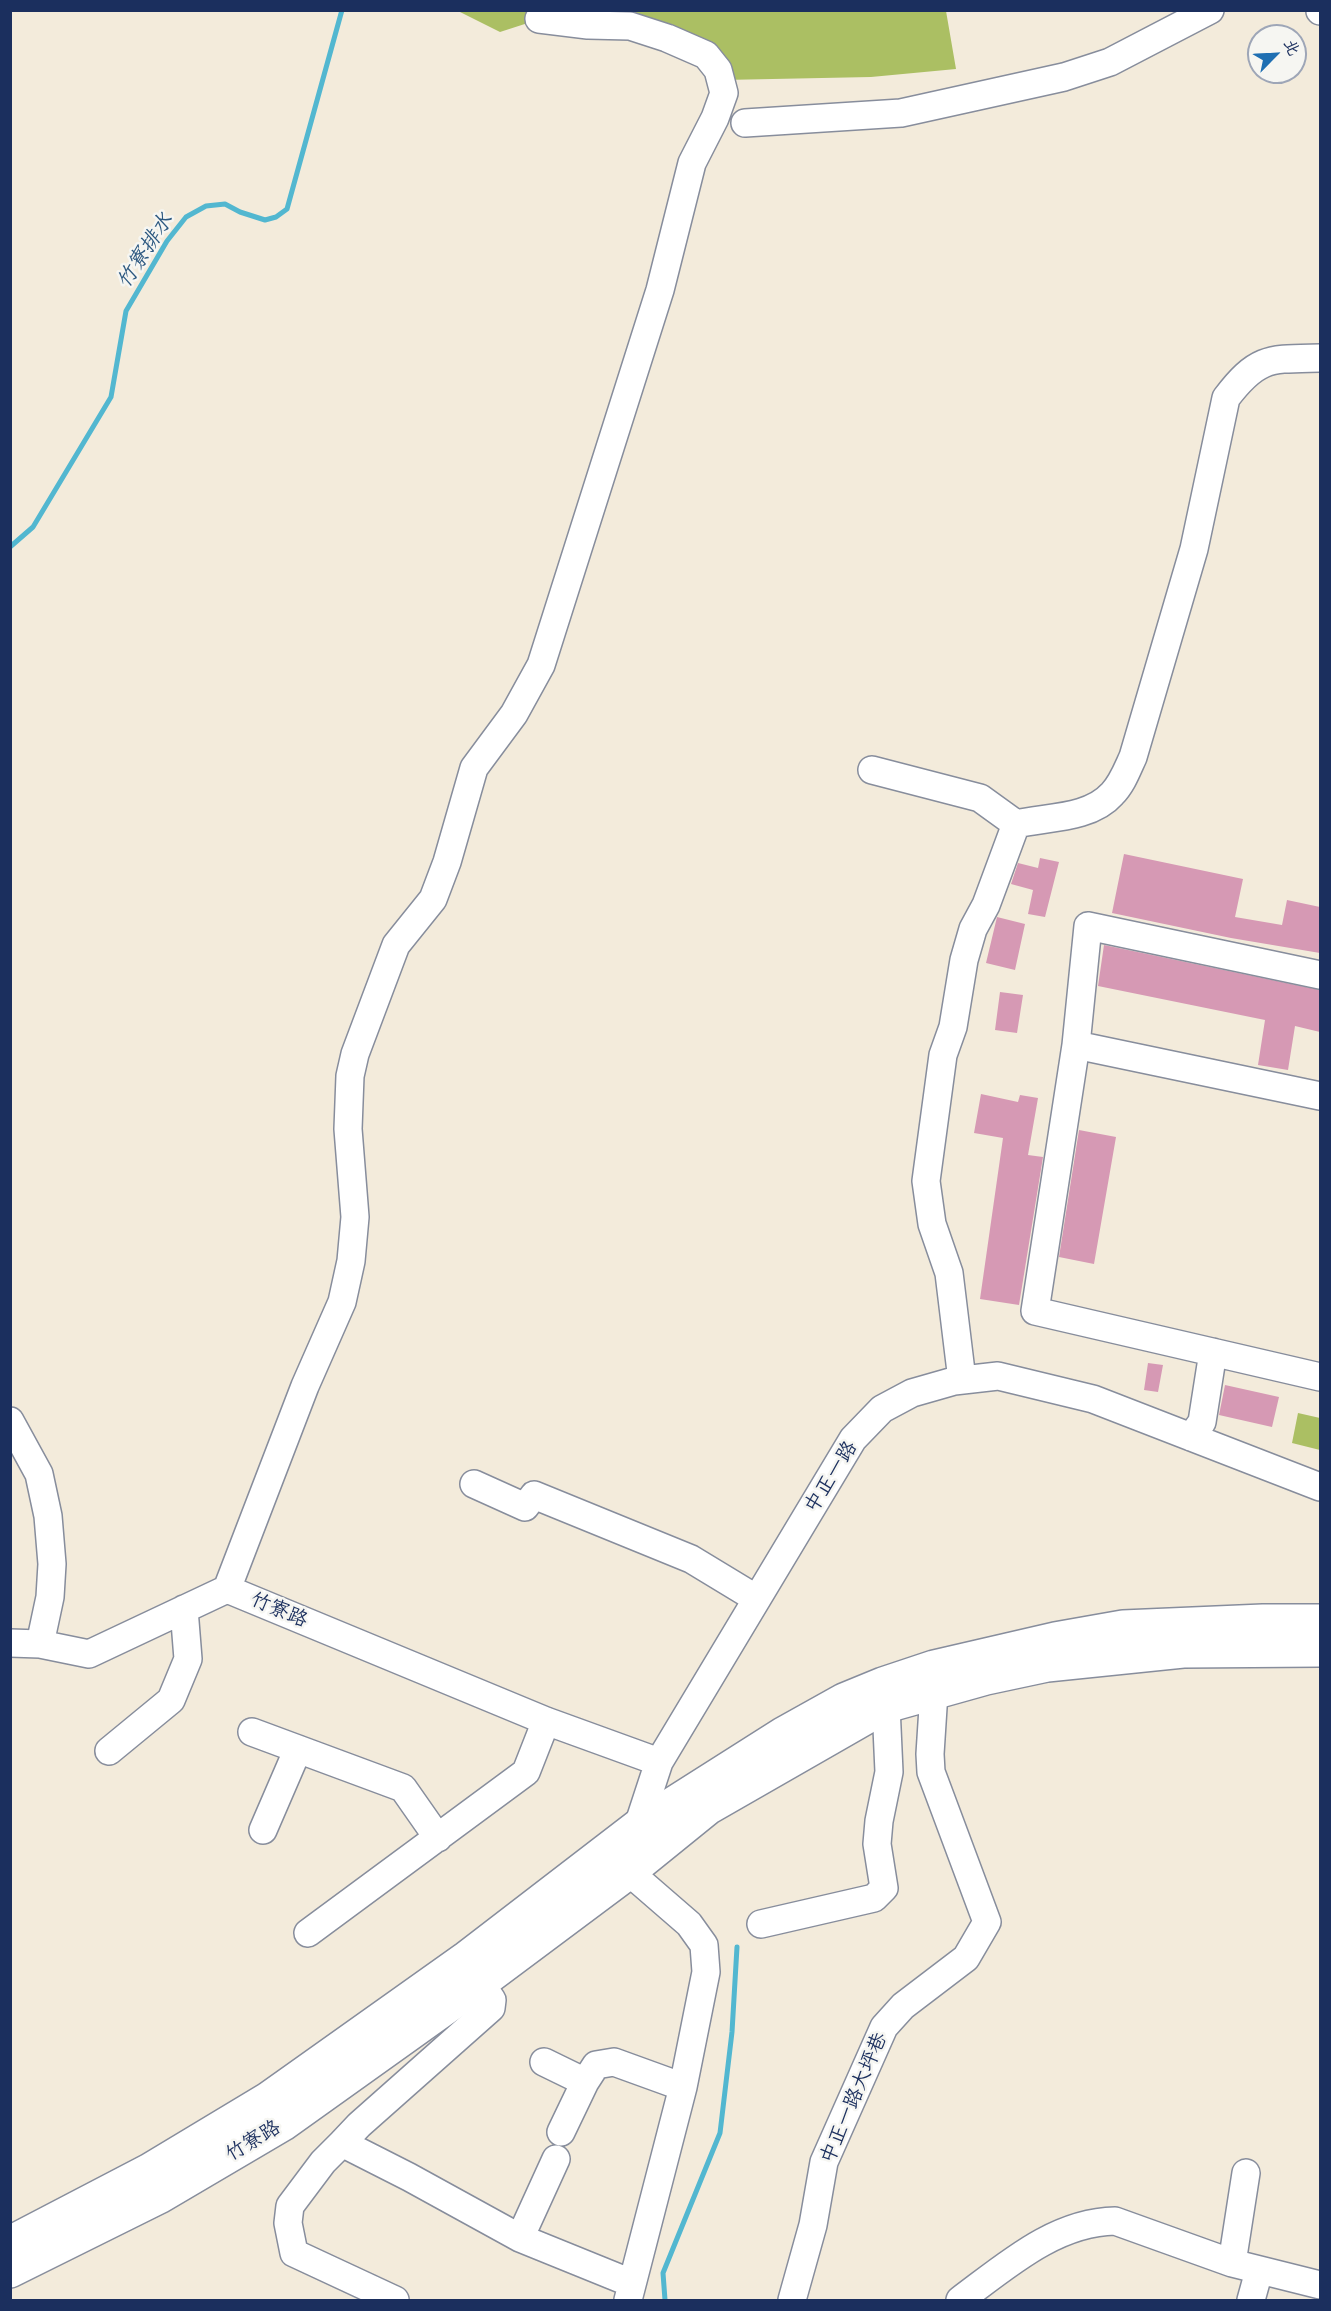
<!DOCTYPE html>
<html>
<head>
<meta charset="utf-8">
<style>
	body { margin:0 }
	#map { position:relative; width:1331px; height:2311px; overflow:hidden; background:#f3ebdb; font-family:"Comic Neue","LXGW WenKai TC",sans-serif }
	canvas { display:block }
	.frame { position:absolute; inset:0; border:12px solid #1b2f5e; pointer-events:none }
	.north { position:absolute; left:1247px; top:24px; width:60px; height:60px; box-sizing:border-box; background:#f6f6f2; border:2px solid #9ea6b7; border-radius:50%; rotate:66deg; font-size:16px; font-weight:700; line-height:24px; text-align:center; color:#1b2f5e }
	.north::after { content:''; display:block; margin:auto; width:21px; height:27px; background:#1f6fb2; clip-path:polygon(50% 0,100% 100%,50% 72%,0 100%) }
</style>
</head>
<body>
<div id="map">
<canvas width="1331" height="2311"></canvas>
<div class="frame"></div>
<div class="north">北</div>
</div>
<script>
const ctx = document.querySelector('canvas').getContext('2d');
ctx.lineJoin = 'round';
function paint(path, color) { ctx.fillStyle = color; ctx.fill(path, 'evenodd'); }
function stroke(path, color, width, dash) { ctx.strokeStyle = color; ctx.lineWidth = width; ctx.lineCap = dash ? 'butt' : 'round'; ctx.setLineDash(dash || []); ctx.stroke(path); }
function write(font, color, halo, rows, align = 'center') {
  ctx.font = font + ' "Comic Neue","LXGW WenKai TC",sans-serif'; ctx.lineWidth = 5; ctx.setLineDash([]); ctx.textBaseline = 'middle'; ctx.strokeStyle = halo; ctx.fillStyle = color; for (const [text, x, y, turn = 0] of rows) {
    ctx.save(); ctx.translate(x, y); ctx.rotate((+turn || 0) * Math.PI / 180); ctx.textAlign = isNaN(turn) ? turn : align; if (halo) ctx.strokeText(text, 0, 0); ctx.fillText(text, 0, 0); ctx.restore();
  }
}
const green = new Path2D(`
	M458,11H565L500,32Z
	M599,11H946L956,69L871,77L723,80L668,39Z
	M1298,1413L1320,1418V1450L1292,1443Z`);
const stream = new Path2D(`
	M10,547L33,527L111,397L126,311L167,241L186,217L206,206L225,204L240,212L265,220L276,217L287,209L342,10
	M665,2300L663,2273L720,2133L732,2032L737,1947`);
const building = new Path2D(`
	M1124,854L1243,879L1235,917L1282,925L1287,900L1320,907V953L1231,938L1112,913Z
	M1040,858L1059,862L1045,917L1028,914L1033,890L1011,884L1018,863L1038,868Z
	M997,917L1025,924L1015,970L986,963Z
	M1104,945L1320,990V1032L1295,1026L1288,1070L1258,1065L1265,1020L1098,986Z
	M1000,992L1023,995L1017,1033L995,1030Z
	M981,1094L1018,1102L1020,1095L1038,1098L1028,1155L1043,1157L1019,1305L980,1299L1003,1138L974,1133Z
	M1079,1130L1116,1137L1094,1264L1059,1257Z
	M1148,1363L1163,1365L1158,1392L1144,1390Z
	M1225,1385L1279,1397L1272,1427L1219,1415Z`);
const minor = new Path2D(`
	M1320,10V11
	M745,123L901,113L1064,77L1110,62L1210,10
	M872,770L980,798L1016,824C1046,817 1090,819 1112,794C1122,784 1127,770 1133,757L1194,549L1226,398C1258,356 1270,359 1320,358
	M1076,1045L1088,926L1320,975
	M1320,1096L1076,1045L1035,1311L1320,1377
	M962,1380L949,1273L932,1224L926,1181L943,1055L953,1027L964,960L973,929L986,905L1016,824
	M10,1421L39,1474L48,1516L52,1564L50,1597L40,1644
	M1191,1437L1202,1422L1213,1352
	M474,1484L525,1507L534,1495L691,1559L757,1599
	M227,1589L305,1386L342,1302L351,1261L355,1217L348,1129L350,1076L355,1054L396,945L433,899L447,862L474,768L514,714L541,665L660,290L692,163L715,118L724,93L718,70L706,55L667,38L630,26L588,25L539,19
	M10,1643L40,1644L89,1654L227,1589L546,1721L659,1762L638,1826L629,1872L689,1924L704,1945L706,1972L683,2087L628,2300
	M252,1732L403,1788L438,1838
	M109,1751L171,1700L188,1659L184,1609
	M659,1762L853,1439L882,1409L912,1393L954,1381L998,1376L1093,1399L1320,1487
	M263,1830L298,1749
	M761,1924L874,1898L884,1888L877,1844L879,1821L889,1772L886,1706
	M308,1933L526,1772L546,1721
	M469,1967L492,2000L491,2008L359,2125L342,2143L409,2177L520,2238L631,2283
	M544,2062L585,2082
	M561,2132L585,2082L596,2065L614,2062L683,2087
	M342,2143L323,2162L290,2206L288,2223L294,2253L395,2300
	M520,2238L556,2159
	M1232,2263L1246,2173
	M792,2300L813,2225L824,2162L884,2027L903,2006L966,1958L987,1922L931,1772L930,1754L934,1692
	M960,2300C1006,2266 1055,2222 1115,2221L1232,2263L1320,2285
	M1251,2300L1259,2271`);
const major = new Path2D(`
	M10,2243L150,2170L268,2099L465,1959L638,1826L783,1734L844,1700L883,1684L934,1667L1055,1639L1123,1627L1263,1621H1320
	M10,2271L159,2197L283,2124L479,1984L629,1872L708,1808L886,1706L986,1678L1047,1665L1183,1651L1320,1650`);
const streetNames = [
	["中正一路",831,1477,-58],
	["竹寮路",279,1610,23],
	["中正一路大坪巷",854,2098,-67],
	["竹寮路",253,2141,-31]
];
const waterNames = [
	["竹寮排水",145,251,-57]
];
paint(green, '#abbf63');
stroke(stream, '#52b7d0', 5);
paint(building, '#d699b4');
stroke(minor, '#878d9c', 30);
stroke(major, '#878d9c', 36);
stroke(minor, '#fff', 27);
stroke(major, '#fff', 33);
write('20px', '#1b2f5e', '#f6f6f2', streetNames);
write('italic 21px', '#2c5880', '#f6f6f2', waterNames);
</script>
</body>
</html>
